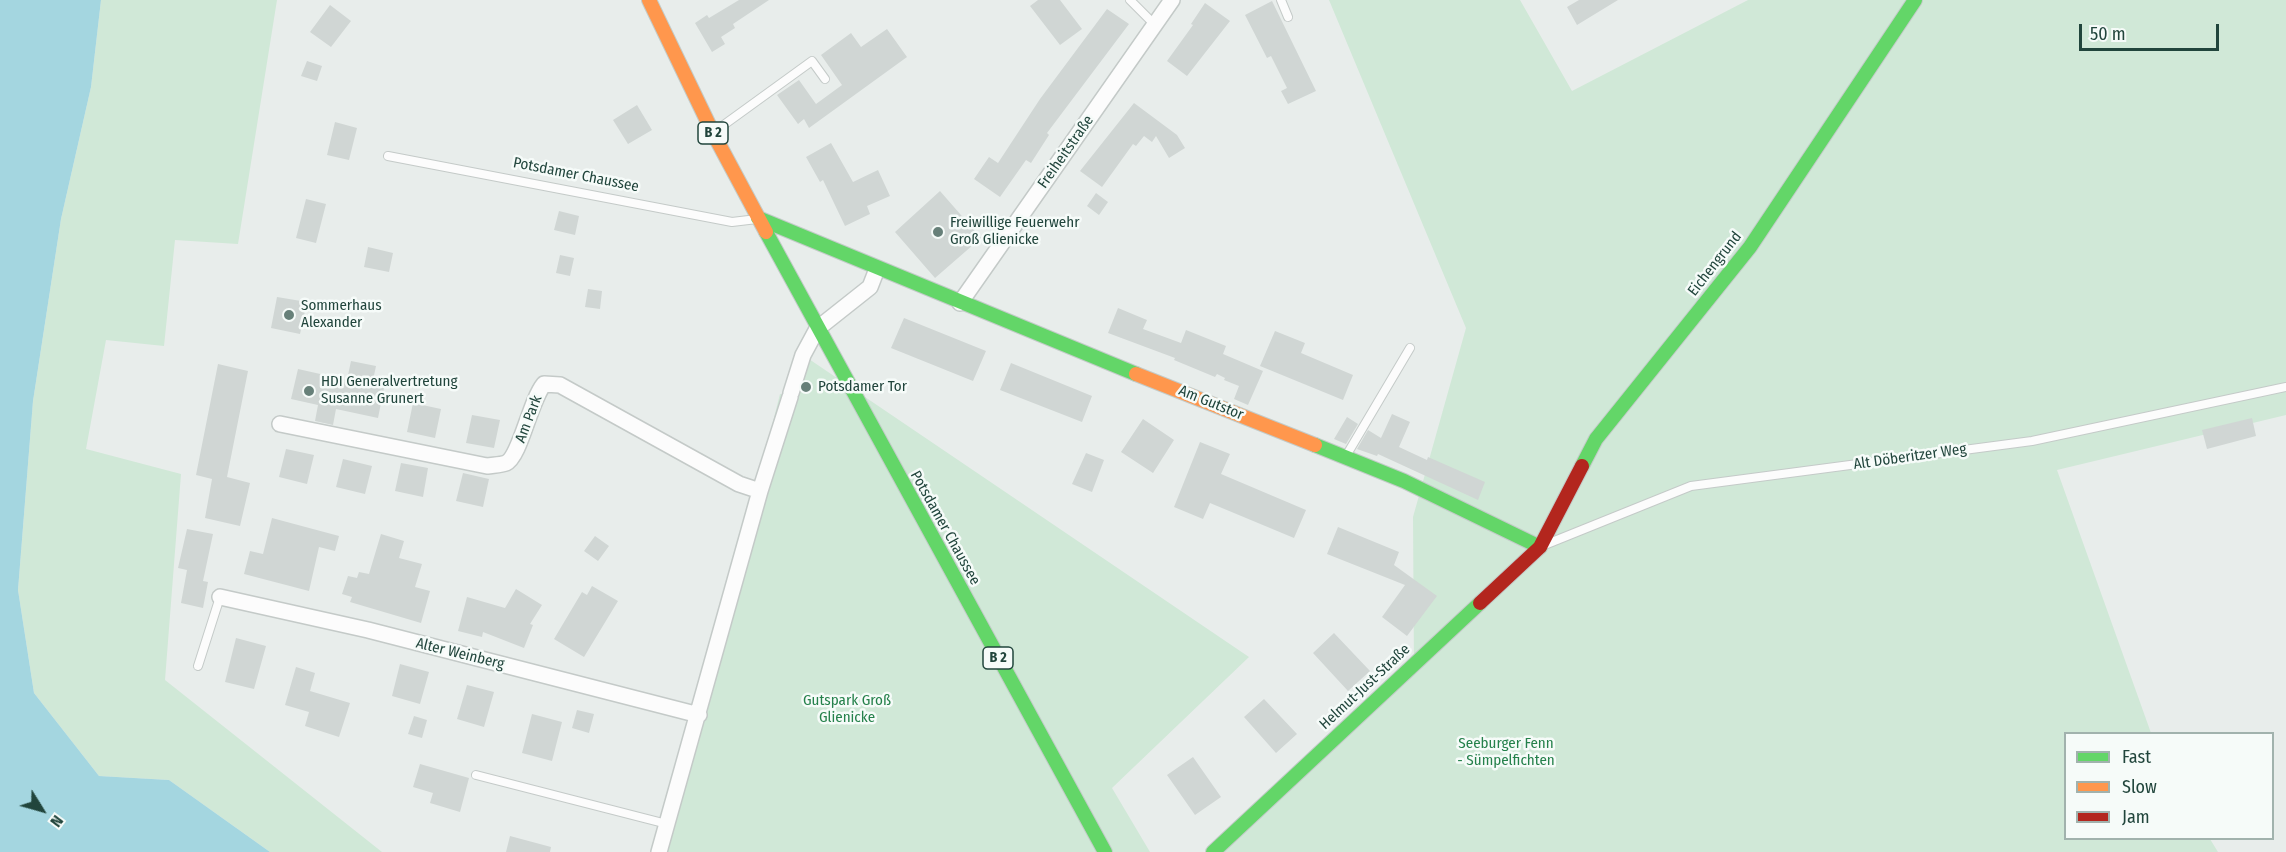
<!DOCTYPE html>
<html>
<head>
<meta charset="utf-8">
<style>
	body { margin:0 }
	#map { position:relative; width:2286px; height:852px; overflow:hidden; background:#e8edeb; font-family:"Fira Sans Condensed",sans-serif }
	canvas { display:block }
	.legend { position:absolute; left:2064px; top:732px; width:210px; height:108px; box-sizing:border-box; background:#f6fbf9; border:2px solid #a1b2ad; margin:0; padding:8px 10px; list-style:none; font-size:18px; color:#21453c }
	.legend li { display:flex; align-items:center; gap:12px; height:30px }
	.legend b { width:30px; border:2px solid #a1b2ad }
	.north { position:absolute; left:12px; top:780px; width:60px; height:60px; -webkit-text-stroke:4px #f6fbf9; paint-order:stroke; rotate:127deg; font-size:16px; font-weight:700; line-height:24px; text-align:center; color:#21453c }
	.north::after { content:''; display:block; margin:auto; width:21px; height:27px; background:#21453c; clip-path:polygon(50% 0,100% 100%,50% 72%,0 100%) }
	.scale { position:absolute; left:2079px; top:24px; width:140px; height:27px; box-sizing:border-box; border:3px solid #21453c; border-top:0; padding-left:8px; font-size:18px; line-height:21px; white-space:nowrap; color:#21453c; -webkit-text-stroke:4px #f6fbf9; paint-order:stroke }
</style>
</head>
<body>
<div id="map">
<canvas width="2286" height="852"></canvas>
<ul class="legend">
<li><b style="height:8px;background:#63d668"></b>Fast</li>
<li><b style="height:8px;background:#ff974d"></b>Slow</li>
<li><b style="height:8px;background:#b3261e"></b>Jam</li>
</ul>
<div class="north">N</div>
<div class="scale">50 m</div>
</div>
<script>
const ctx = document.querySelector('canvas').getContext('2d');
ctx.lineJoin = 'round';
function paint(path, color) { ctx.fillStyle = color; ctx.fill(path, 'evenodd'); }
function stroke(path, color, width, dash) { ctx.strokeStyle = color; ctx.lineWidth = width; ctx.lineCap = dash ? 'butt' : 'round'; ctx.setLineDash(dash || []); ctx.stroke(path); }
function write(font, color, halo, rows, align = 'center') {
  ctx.font = font + ' "Fira Sans Condensed",sans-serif'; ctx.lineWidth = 5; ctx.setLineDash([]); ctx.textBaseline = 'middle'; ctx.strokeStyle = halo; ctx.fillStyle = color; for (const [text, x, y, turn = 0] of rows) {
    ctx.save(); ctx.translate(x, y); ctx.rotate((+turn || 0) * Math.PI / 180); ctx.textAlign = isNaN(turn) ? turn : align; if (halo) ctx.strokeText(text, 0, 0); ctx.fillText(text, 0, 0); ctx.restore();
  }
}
const green = new Path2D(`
	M101,0H277L238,244L175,240L164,346L106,340L86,449L181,474L165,680L382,852H270L169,780L99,776L34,693L18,590L33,401L61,219L91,87Z
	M1329,0H1520L1572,91L1748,0H2286V415L2057,470L2151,733L2066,734V838L2210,839L2218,852H1214L1414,671L1413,517L1466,328Z
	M803,355L1249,657L1112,788L1150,852H659L705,691L780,394L789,397Z`);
const water = new Path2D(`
	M0,0H101L91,87L61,219L33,401L18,590L34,693L99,776L169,780L270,852H0Z`);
const building = new Path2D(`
	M739,0H769L733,24L735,28L721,37L725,44L712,52L695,23L707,15L709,18Z
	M1038,0H1060L1082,29L1060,45L1030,6Z
	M1579,0H1618L1577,25L1567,7Z
	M1272,1L1316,91L1288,104L1281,91L1287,88L1271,56L1267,58L1245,15Z
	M1205,3L1230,21L1187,76L1167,61L1193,25L1191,24Z
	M330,5L351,21L331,47L310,32Z
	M1107,9L1129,24L1047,133L1049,135L1031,163L1026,160L1000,197L974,179L989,157L998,163L1040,99Z
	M887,29L907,57L809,128L804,119L798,124L777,95L799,80L816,104L842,85L821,55L851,33L861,47Z
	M307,61L322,66L317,81L301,76Z
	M1134,103L1177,135L1185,148L1169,158L1156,136L1152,142L1144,136L1136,146L1133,144L1102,187L1080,171Z
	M637,105L652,130L628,144L613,120Z
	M335,122L357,128L349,160L327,155Z
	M831,143L853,182L878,170L890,196L867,206L870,214L845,226L823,180L820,182L806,157Z
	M940,191L981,238L935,278L895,232Z
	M1096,193L1108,202L1099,215L1087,206Z
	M306,199L326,204L316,243L296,238Z
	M559,211L579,216L575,235L554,230Z
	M368,247L393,253L389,272L364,267Z
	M560,255L574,258L570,276L556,273Z
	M588,289L602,291L600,309L585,307Z
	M277,297L307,302L300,334L271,328Z
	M1118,308L1147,320L1143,329L1181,343L1186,330L1226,346L1223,354L1263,371L1248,405L1234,399L1239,386L1224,380L1225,378L1217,374L1215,377L1174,360L1175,358L1108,333Z
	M904,318L986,351L973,381L891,348Z
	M1275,331L1305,343L1301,353L1353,375L1343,400L1260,366Z
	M351,361L376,366L372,385L384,388L378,418L336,409L333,425L315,421L318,405L291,399L298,369L347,380Z
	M1011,363L1092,396L1082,422L1000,390Z
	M218,364L248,371L227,477L250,483L240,526L205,518L212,479L196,475Z
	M413,403L441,409L435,438L407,432Z
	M1392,414L1410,422L1399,447L1427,460L1428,457L1485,482L1478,500L1378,454L1377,456L1357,449L1368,430L1381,438Z
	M472,415L500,420L494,448L466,443Z
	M1347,417L1358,424L1346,444L1334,439Z
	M2252,418L2256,436L2207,449L2202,430Z
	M1143,419L1174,440L1153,473L1121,452Z
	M1200,442L1230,454L1221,474L1306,510L1294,538L1210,503L1203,519L1174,507Z
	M286,449L314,455L307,484L279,477Z
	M1086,453L1104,460L1092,492L1072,484Z
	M343,459L372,466L365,494L336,487Z
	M401,463L428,468L423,497L395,491Z
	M463,473L489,479L483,507L456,501Z
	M272,518L339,536L335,551L319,547L309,591L244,574L250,551L263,554Z
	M1338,527L1399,552L1394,565L1437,596L1407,636L1382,617L1405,585L1327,554Z
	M187,529L213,534L203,581L208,582L203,608L181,603L187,570L178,568Z
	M381,534L404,541L399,558L422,564L415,587L430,591L421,623L350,602L352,597L342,594L348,576L357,578L359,572L369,574Z
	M595,536L609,546L598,561L584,551Z
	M592,586L618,601L584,657L554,639L582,592L587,595Z
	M516,589L542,605L530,624L533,625L524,648L483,632L482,637L458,631L467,597L505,608Z
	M1334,633L1370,671L1348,691L1313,653Z
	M236,638L266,646L254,689L225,682Z
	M400,664L429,672L420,704L392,696Z
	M296,667L315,673L310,691L350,703L339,737L305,726L309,712L285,705Z
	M467,685L494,692L484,727L457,719Z
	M1264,699L1297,734L1276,753L1244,717Z
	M577,710L594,714L589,733L572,728Z
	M532,714L562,722L552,761L522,753Z
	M414,716L427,720L422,738L408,734Z
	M1193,757L1221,797L1195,815L1167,775Z
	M420,764L469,778L460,812L430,803L433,793L413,787Z
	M510,836L551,847L550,852H506Z`);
const lane = new Path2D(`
	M1130,0L1155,25
	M1281,0L1288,17
	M714,132L812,61L825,79
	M388,156L732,222L757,219
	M1346,456L1410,348
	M1547,544L1691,486L2032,441L2286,387
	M198,666L220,597
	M476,775L667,824`);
const street = new Path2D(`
	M960,303L1172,0
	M791,393L803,355L817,329L870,287L877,269
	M280,424L487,466C493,465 501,465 506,463C520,457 530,401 544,384L560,385L739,484L760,491
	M220,597L368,630L699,715
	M659,852L760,491L790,397`);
const fast = new Path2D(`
	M758,218L1136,374
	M766,232L1105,852
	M1315,445L1404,481L1540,547
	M1582,466L1596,439L1750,247L1915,0
	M1213,852L1480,603`);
const slow = new Path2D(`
	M649,0L713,133L766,232
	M1136,374L1315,445`);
const jam = new Path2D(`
	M1480,603L1540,547L1582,466`);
const markers = [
	[938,232,6,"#678079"],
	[289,315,6,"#678079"],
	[806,387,6,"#678079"],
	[309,391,6,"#678079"]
];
const shields = [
	[713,133,30],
	[998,658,30]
];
const shieldNames = [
	["B 2",713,133],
	["B 2",998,658]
];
const streetNames = [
	["Freiheitstraße",1066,152,-55],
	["Potsdamer Chaussee",576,175,11],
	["Eichengrund",1715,264,-52],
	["Am Gutstor",1211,403,22],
	["Am Park",529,419,-69],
	["Alt Döberitzer Weg",1910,457,-8],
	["Potsdamer Chaussee",945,528,61],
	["Alter Weinberg",460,654,14],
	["Helmut-Just-Straße",1365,687,-43]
];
const poiNames = [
	["Freiwillige Feuerwehr",950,223],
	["Groß Glienicke",950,240],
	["Sommerhaus",301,306],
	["Alexander",301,323],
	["HDI Generalvertretung",321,382],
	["Susanne Grunert",321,399],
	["Potsdamer Tor",818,387]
];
const parkNames = [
	["Gutspark Groß",847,701],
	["Glienicke",847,718],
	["Seeburger Fenn",1506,744],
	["- Sümpelfichten",1506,761]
];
paint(green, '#d0e8d7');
paint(water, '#a4d6e0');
paint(building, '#d0d6d4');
stroke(lane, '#c4cac8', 10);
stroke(street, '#c4cac8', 18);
stroke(fast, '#c3cbc8', 16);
stroke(slow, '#c3cbc8', 16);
stroke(jam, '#c3cbc8', 16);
stroke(lane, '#fcfcfc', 8);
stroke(street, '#fcfcfc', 15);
stroke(fast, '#63d668', 14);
stroke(slow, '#ff974d', 14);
stroke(jam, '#b3261e', 14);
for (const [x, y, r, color] of markers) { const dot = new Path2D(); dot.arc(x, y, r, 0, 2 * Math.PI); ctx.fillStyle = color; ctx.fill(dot); stroke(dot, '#f6fbf9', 2); }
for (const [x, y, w] of shields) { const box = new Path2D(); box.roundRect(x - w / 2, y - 11, w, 22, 4.5); ctx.fillStyle = '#f6fbf9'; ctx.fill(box); stroke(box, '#21453c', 1.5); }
write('bold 14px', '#21453c', null, shieldNames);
write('15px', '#21453c', '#f6fbf9', streetNames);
write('15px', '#21453c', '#f6fbf9', poiNames, 'left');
write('15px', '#25814b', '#f6fbf9', parkNames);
</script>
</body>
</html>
